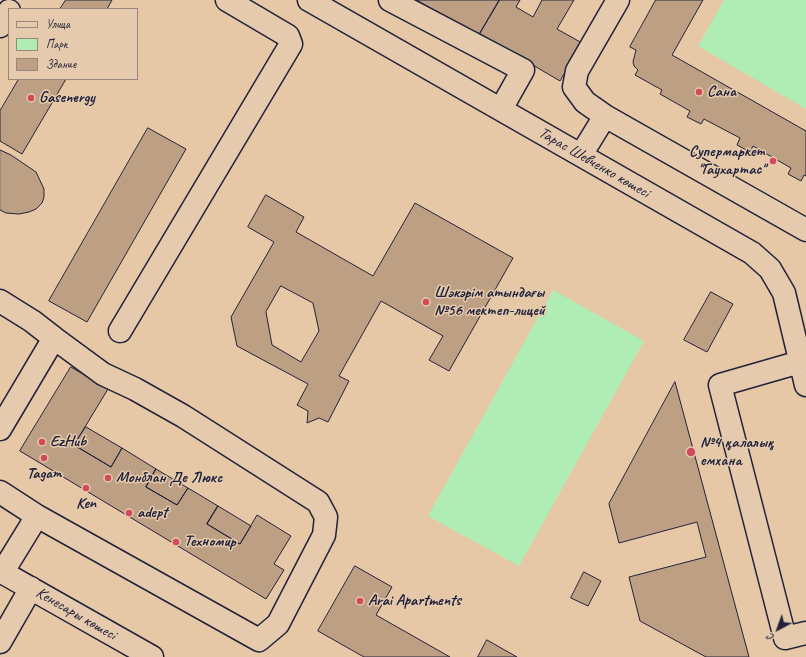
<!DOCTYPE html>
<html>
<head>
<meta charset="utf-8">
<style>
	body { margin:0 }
	#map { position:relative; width:806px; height:657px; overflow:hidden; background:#e6c8a7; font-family:Caveat,sans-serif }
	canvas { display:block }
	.legend { position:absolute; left:8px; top:8px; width:130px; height:72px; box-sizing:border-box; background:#e5caad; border:1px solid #97877f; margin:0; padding:5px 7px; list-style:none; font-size:12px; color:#22223b }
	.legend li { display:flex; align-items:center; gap:8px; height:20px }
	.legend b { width:20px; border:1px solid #97877f }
	.north { position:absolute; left:758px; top:609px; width:40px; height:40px; -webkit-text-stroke:3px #e5caad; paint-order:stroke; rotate:221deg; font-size:11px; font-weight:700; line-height:16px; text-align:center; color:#22223b }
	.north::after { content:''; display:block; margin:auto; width:14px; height:18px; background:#22223b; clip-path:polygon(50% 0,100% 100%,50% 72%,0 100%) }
</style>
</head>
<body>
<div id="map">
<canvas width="806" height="657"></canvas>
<ul class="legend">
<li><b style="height:5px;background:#e5caad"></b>Улица</li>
<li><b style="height:11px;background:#afedb4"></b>Парк</li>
<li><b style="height:11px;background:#bda084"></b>Здание</li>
</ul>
<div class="north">С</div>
</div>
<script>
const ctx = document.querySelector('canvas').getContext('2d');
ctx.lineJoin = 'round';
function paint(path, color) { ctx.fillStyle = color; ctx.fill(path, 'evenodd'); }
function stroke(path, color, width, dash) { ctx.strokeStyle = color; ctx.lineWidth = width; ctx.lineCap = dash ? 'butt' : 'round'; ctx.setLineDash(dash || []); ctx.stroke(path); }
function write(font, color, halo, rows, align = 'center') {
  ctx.font = font + ' Caveat,sans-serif'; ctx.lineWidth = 3; ctx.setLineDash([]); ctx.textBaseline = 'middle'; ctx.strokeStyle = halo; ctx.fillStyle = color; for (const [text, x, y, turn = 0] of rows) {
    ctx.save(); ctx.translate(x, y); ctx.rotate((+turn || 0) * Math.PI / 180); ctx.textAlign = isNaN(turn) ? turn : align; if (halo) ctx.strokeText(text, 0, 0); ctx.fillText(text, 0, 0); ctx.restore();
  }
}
const green = new Path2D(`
	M724,0H806V109L698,46Z
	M553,290L644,341L519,566L428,516Z`);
const building = new Path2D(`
	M66,0H112L107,9H60Z
	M417,0H499L478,36Z
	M500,0H520L516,7L533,17L542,0H574L557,29L582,43L560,81L480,34Z
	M656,0H703L672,55L806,131V176L804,175L801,181L788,174L791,168L753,146L750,152L737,145L740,138L704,119L701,124L687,117L690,111L660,94L662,90L635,75L638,70L634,66L633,62L636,50L630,47Z
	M19,79H66L22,154L0,141V111Z
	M148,128L186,149L87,322L49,301Z
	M0,150L11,155L36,172L44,189V197L42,203L36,209L29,212L19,214L6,213L0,210Z
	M266,195L304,217L296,232L373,276L415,203L513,258L449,371L429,360L443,336L381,301L339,376L349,381L328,422L319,418L307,423L308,411L297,405L308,384L237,346L231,317L274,242L248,227ZM281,286L313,303L319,331L301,362L272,345L266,312Z
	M711,292L733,304L707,352L684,340Z
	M71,367L108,389L74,445L111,467L122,448L156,469L146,487L177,505L188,488L218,506L207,524L240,544L257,515L291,536L274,564L284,570L266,599L20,451Z
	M675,382L749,657H706L640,621L629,577L706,557L697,522L619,543L609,504Z
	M86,427L122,448L111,467L74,445Z
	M156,469L188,488L177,505L146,487Z
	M218,506L251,526L240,544L207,524Z
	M355,566L392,587L376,615L450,657H364L318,631Z
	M584,572L601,581L588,606L571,598Z
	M487,640L517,657H478Z`);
const minor = new Path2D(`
	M309,0L752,253L770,269L784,293L806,385
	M390,0L523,70L501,109
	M0,26L9,11
	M605,116L806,230
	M581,155L605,116L585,102L574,87L577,71L618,0
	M0,301L32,321L54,338
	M120,331L291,44L288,36L227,0
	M800,362L720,385L785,638L806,633
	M0,429L54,338L103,374L135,389L183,416L318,502L326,517L324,535L278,624L259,640L37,516L0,492
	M0,571L152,657
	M2,573L37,516
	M0,642L31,588`);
const markers = [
	[699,92,4,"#d1495b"],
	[31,98,4,"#d1495b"],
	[773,161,4,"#d1495b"],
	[426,302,4,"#d1495b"],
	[42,442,4,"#d1495b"],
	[691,452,5,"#d1495b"],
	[44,458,4,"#d1495b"],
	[108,478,4,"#d1495b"],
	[86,488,4,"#d1495b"],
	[129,513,4,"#d1495b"],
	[176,542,4,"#d1495b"],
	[360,601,4,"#d1495b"]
];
const poiNames = [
	["Сана",707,92],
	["Gasenergy",39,98],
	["Супермаркет",765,152,"right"],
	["\"Гаухартас\"",765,170,"right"],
	["Шәкәрім атындағы",434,293],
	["№56 мектеп-лицей",434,311],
	["EzHub",50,442],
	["№4 қалалық",700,443],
	["емхана",700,461],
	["Tagam",44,474,"center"],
	["Монблан Де Люкс",116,478],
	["Ken",86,504,"center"],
	["adept",137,513],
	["Техномир",184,542],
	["Arai Apartments",368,601]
];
const streetNames = [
	["Тарас Шевченко көшесі",594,163,30],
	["Кенесары көшесі",76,614,30]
];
paint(green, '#afedb4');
paint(building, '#bda084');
stroke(building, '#22223b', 1);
stroke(minor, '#22223b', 25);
stroke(minor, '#e5caad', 22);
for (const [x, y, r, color] of markers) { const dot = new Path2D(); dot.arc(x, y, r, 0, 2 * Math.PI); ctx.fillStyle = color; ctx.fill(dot); stroke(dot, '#e5caad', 1.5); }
write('bold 16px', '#22223b', '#e5caad', poiNames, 'left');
write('16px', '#22223b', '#e5caad', streetNames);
</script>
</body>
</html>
